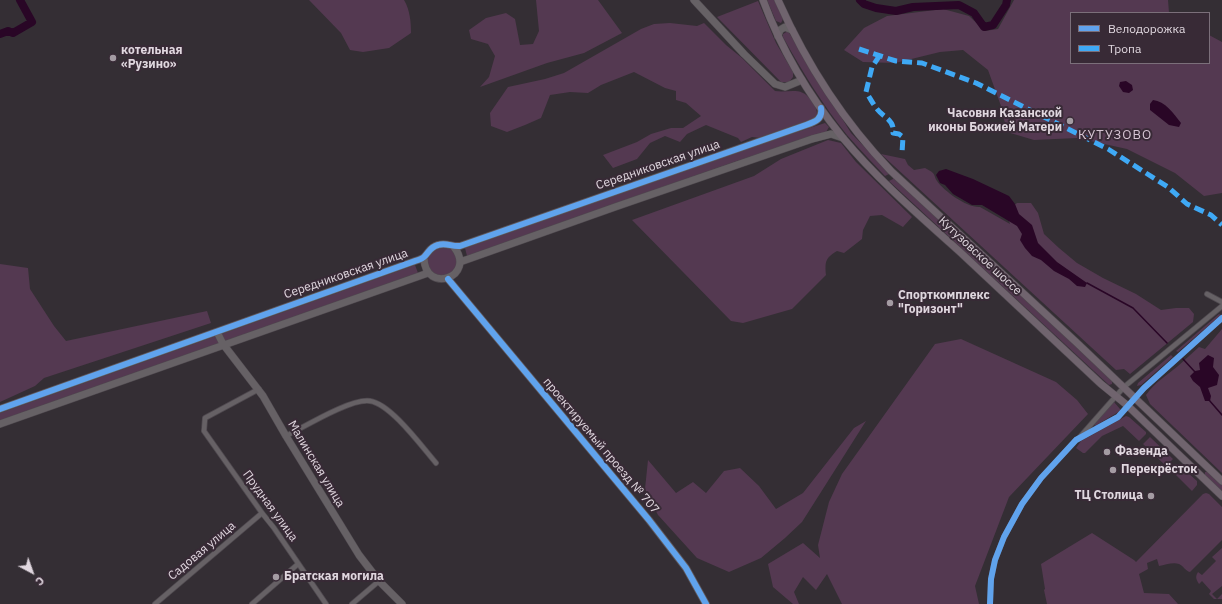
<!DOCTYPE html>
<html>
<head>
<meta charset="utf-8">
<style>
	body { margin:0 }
	#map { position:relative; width:1222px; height:604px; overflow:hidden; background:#342e34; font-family:"IBM Plex Sans",sans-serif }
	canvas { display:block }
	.legend { position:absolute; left:1070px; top:12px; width:140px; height:52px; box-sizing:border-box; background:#382a36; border:1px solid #7b6f7a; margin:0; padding:5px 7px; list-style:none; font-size:12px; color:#e0d7df }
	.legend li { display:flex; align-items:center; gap:8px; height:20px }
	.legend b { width:20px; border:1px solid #7b6f7a }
	.north { position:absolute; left:12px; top:552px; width:40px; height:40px; -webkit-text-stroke:3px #382a36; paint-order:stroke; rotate:139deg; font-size:11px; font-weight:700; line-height:16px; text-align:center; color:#e0d7df }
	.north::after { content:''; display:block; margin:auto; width:14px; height:18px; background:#e0d7df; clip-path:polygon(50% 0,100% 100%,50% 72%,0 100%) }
</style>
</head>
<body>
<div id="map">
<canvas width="1222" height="604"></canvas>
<ul class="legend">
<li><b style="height:5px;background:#60a3ed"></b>Велодорожка</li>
<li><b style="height:5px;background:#3fa9f5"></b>Тропа</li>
</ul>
<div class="north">С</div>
</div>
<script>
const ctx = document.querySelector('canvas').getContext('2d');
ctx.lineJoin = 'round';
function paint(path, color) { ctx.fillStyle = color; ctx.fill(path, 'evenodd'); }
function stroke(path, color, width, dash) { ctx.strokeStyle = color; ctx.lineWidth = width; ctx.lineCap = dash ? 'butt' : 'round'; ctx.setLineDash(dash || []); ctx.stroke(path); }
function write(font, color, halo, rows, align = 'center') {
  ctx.font = font + ' "IBM Plex Sans",sans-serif'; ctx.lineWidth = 4; ctx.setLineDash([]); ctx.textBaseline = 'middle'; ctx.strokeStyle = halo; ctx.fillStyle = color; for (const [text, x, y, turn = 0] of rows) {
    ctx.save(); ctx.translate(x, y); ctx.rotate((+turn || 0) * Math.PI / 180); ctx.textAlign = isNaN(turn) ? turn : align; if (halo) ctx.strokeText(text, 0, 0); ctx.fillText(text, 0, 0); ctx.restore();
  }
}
const green = new Path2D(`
	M309,0H404C410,10 411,22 411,33L389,48L363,52L350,50L341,33Z
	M536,0H598L622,33L584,53L547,63L480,87L489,77L495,56L488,44L471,39L469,30L486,18L506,13L515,19L520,45L533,44L539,31Z
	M767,0H775L783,19L781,23L776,21Z
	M1014,0H1168L1169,13H1071V63H1209V35L1222,42V193L1204,196L1175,173L1127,149L1077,138L1034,140L1007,132L1001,106L988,70L963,50L940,52L895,63L863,62L844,50L864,28L887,16L943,9L969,16L985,31L998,29Z
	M758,1L776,43L793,72V77L789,82H781L717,17Z
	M670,23L697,26L704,23L726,45L742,58L775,91C790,93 801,86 811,100C815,105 817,109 817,115L814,120L761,138L752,137L741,142L738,138L706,125L687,134L680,142L665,136L650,143L637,159L613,168L603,155L637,142L651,134L671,128H683L701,116L686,103L676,100V91L665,88L634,72L601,85L588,93L570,92L550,95L541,118L525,125L507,132L491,126L490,113L508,87L545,79L564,73L641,29L654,24Z
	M788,31L851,133L889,172V174L885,176C872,162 859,149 847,135C822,104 802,71 783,37V34Z
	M825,123L829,127L826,132L734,162L467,256L465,248L732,153Z
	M828,140L841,143L856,162L912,217L903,227L882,215L870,216L863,230L862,239L844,253L837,251C825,258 825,262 826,275L792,309L743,323L731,321L632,220L754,176L781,159Z
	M881,154L905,159L908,165L914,170L925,168C927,169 931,171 933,173C935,175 935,179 937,181C944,191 967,208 980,207L1010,224L1006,211L1017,203H1031L1038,213L1044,234L1059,248L1077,263L1103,278L1136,294L1161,310L1176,308H1189L1194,314L1193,322L1130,374L1124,369L1116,370Z
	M893,177L976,252L1112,380V384L1109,385L889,181L893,179Z
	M449,247L456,253L457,268L445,277L431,273L426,258L433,248Z
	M0,264L28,268L30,289L54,326L66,341L207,311L211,323L44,378L35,386L0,402Z
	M415,265L418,273L0,422V413Z
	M1219,314L1221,315L1178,352L1176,351Z
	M1222,329V473L1150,404L1146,395C1155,382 1166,376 1178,366C1185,360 1192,353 1199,347L1205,349Z
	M961,339L1056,382L1077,400L1088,414L1009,497L975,586L979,604H842L827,574L816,590L803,577L794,592L799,604H793L773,587L768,564L803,543L820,558L818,545L829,502L842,474L935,344Z
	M1171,355L1173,357L1141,385L1137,386L1138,383Z
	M1112,402H1114L1120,409V411L1095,426L1094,424Z
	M1126,416L1129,417L1146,432V434L1139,441L1123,426L1102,436L1085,453H1083L1076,448L1081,441Z
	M866,421L802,522L785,538L761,558L729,572L697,558L658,515L645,489L648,460L676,493L693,482L706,493L724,471L740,468L759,486L776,509L803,493L854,428Z
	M1150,437L1173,459L1166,466L1143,444Z
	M1174,464H1178L1197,481V485L1192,491L1170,469Z
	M1205,472H1208L1222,485V492L1205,475Z
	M1206,493L1209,494L1222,507V540L1190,572C1185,571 1184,566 1179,564C1173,562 1165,565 1159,566L1157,559L1147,563L1148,569L1139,574L1144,593L1169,594L1178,604H1047L1044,590L1045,589L1041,564L1092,533L1134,560L1136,562L1203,494Z
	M1222,548V586L1212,594L1217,599L1222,594V599H1214L1209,594L1211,591L1202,581L1199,584C1196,579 1195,577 1198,572L1202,575L1216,561L1212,557Z`);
const water = new Path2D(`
	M1126,81L1132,85L1133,90L1129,93L1123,92L1119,86L1120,82Z
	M1153,100C1165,101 1174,114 1181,123L1179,127L1169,125L1150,110V104Z
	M946,169L973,179L1009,196L1015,204L1019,214L1032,225L1038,243L1057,262L1087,283L1085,287L1077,286L1069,279L1054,271L1041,260L1032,256L1025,248L1020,240L1022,234L1017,226L982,205H972L953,194L945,185L940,183L936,175L939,171Z
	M1208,355L1214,358L1213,367L1219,375L1217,385L1208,388L1211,396L1210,401H1205L1200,387L1193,381L1190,376L1195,371L1200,370L1199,363Z`);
const stream = new Path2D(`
	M1087,283L1133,308L1167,343
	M1183,359L1195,372
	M1209,400L1222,415`);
const river = new Path2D(`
	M860,0L864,4L876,8L896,11L913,7L959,5L974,13L984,27L993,25L1006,5L1007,0
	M0,34L8,31L13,33L32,22L20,0`);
const street = new Path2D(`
	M1207,294L1222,302
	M259,389L205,418L204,431L262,513L274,528L326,604
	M286,436C304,427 351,398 370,401C391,404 422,447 436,463
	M1079,438L1124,387L1222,306
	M155,604L262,513
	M252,604L298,564
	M352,604L379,581
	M990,604L991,579L995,560L1004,537L1022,504L1041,478L1076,440L1118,417L1144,388L1222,318`);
const secondary = new Path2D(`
	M694,0L744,54L775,84L785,87L802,80
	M778,36L780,30L785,27L792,30
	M424,258C425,295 477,277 454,247
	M460,262L615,207L812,139L831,134L843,138
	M448,279L649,520L686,568L706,604
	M217,332L223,344L263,396L286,436L359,555L379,581L402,604
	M0,409L415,261C418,260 422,259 424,257C429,252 430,247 438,245C446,242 452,247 460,246L806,125C815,122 823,119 821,108
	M0,424L428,273`);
const primary = new Path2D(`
	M763,0C781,49 810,97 843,138C878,180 920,216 960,252C1007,296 1054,340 1101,384L1128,406L1222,496
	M778,0C806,63 843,121 891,171L1076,342L1222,481`);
const quiet = new Path2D(`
	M859,49L896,61L922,63L976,83L1108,149L1168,187L1187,204L1211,215L1222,225
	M880,55L872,67L866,92C870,98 873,104 877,109C884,118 895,120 893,133L899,134L903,137L902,153`);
const cycleway = new Path2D(`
	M448,279L649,520L686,568L706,604
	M0,409L415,261C418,260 422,259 424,257C429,252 430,247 438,245C446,242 452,247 460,246L806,125C815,122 823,119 821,108
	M990,604L991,579L995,560L1004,537L1022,504L1041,478L1076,440L1118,417L1144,388L1222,318`);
const markers = [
	[113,58,4,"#a49ca3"],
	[1070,121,4,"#a49ca3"],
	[890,303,4,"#a49ca3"],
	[1107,452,4,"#a49ca3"],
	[1113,470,4,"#a49ca3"],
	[1151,496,4,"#a49ca3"],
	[276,577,4,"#a49ca3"]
];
const poiNames = [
	["котельная",121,51],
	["«Рузино»",121,65],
	["Часовня Казанской",1062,114,"right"],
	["иконы Божией Матери",1062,128,"right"],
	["Спорткомплекс",898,296],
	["\"Горизонт\"",898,310],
	["Фазенда",1115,452],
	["Перекрёсток",1121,470],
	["ТЦ Столица",1143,496,"right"],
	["Братская могила",284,577]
];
const streetNames = [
	["Середниковская улица",658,165,-19],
	["Кутузовское шоссе",980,256,43],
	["Середниковская улица",346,274,-19],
	["проектируемый проезд № 707",601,446,50],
	["Малинская улица",316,464,59],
	["Прудная улица",270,506,54],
	["Садовая улица",202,551,-40]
];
const neighbourhoodNames = [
	["КУТУЗОВО",1115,135]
];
paint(green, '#543951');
paint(water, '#290626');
stroke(stream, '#290626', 1.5);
stroke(river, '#290626', 8);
stroke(street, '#4f494f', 6);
stroke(secondary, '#4f494f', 8);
stroke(primary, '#4f494f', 8);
stroke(street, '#666165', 4.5);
stroke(secondary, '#666165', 7);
stroke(primary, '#70646e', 7);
stroke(quiet, '#3fa9f5', 5, [10, 5]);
stroke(cycleway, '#60a3ed', 6);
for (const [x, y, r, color] of markers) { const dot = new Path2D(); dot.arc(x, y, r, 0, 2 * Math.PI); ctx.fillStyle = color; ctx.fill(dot); stroke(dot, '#382a36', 1.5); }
write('bold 12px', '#e0d7df', '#382a36', poiNames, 'left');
write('12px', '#e0d7df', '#382a36', streetNames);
ctx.letterSpacing = '1px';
write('13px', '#d5c3d2', '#382a36', neighbourhoodNames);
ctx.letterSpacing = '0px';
</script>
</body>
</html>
